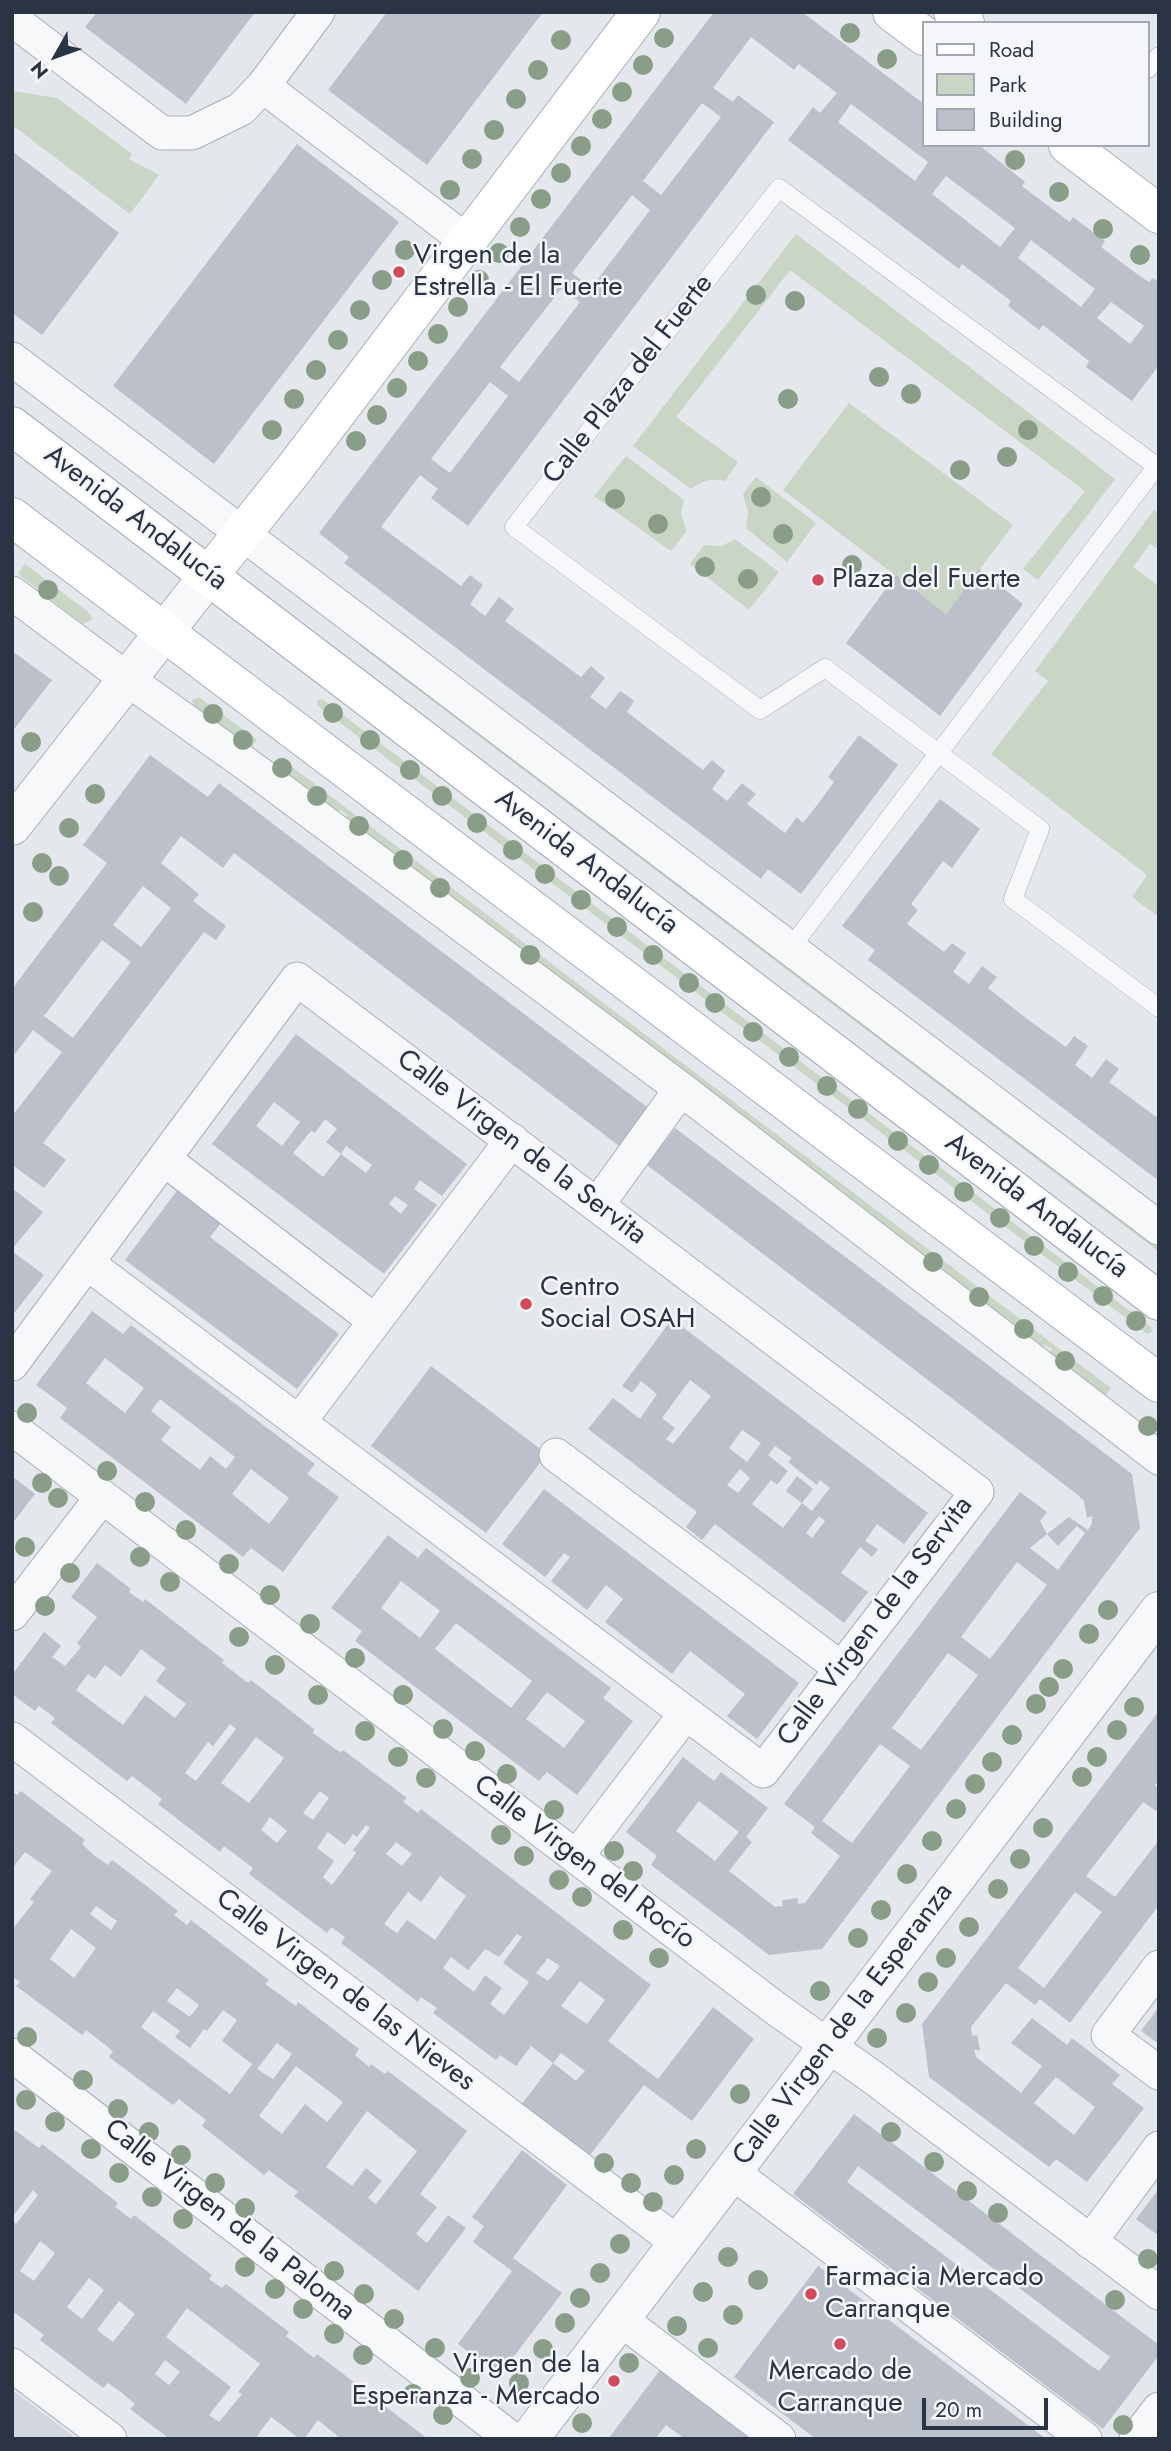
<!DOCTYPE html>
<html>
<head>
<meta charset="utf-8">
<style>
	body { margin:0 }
	#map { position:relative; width:1171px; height:2451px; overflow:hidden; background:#e4e7ec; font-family:Jost,sans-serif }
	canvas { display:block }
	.frame { position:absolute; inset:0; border:14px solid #2b3445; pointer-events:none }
	.legend { position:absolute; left:922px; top:21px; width:228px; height:126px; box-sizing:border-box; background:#f4f6f9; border:2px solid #a4a8b1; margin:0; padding:9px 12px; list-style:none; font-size:21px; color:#2b3445 }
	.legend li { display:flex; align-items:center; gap:14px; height:35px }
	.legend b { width:35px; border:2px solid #a4a8b1 }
	.north { position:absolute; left:21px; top:21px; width:70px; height:70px; -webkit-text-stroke:5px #f4f6f9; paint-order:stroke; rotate:230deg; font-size:19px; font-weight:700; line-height:28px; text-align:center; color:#2b3445 }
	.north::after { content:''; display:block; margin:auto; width:24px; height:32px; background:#2b3445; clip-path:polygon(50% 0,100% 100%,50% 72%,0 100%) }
	.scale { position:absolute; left:922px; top:2398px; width:126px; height:32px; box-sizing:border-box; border:4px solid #2b3445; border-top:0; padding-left:9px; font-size:21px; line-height:24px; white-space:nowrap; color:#2b3445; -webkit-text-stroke:5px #f4f6f9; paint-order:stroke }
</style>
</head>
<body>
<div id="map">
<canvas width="1171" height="2451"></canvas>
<div class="frame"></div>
<ul class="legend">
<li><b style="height:9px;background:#fff"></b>Road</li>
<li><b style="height:19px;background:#c9d6c5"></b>Park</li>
<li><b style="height:19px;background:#bbc0ca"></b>Building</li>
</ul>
<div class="north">N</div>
<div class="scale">20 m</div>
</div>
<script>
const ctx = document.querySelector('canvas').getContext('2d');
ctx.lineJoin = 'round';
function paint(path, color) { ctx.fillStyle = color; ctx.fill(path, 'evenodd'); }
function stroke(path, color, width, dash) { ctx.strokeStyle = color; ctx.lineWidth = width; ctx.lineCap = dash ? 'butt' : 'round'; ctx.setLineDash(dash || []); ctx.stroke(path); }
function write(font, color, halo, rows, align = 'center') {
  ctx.font = font + ' Jost,sans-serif'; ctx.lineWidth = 5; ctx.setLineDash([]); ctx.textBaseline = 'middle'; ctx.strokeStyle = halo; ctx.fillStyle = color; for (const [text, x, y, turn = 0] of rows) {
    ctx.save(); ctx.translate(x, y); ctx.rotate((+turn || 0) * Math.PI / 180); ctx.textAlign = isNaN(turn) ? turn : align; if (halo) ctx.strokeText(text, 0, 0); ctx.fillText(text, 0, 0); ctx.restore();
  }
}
const built = new Path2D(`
	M12,2390L77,2439H12Z`);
const green = new Path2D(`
	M12,91L57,98L132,154L129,159L159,175L130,214L12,125Z
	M796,234L1115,479L1038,580L1023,569L1085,491L790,270L676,417L738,462L725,481C710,478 703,481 691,489L633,446Z
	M849,403L1013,525L946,614L783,490Z
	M626,456L684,500L681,513L687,531L671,551L594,496Z
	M756,477L816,523L787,562L746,528L748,512L743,494Z
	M1154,510L1159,514V550L1150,544L1133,567L1159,586V917L1132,897L1147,875L991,754L1048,681L1035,671Z
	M735,539L779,572L749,610L690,564L704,545L722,546Z
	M25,564L88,612L93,619L83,624L18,574Z
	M367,636L1159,1237V1252L360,646Z
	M199,697L257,740L250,751L195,709L192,700Z
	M322,699L1151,1327L1152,1332L1147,1334L318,706L317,700Z
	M279,757L1111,1388L1104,1398L1048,1355L1052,1349L1045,1345L1041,1351L841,1199L845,1194L840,1189L835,1195L583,1003L586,996L580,992L576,998L343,821L347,815L341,810L336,816L272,768Z`);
const building = new Path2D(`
	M97,12H255L186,104L85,27Z
	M387,12H543L427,165L328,90Z
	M714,12H802L924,104V145H979L1025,182L1022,186L1055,211L1070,222L1073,217L1105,241L1101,247L1137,274L1149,282L1153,278L1159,282V365L1132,401L1086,367L1089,361L1043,325L1039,330L1008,306L1011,301L962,264L959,269L788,140L813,107L820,113L837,93L799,64L794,70L751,37L713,88L733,102L738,95L774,122L468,526L431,498L438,489L420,475L381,527L461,586L470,575L483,585L470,604L485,616L499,597L514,609L505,621L581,677L591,666L605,678L590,697L606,709L620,691L628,696L634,701L627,712L666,742L703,770L712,760L725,771L712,789L727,801L742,783L756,794L747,804L785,833L797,817L803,823L818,804L834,782L828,777L859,735L898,765L801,894L768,869L761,879L344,563L349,557L319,533ZM702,103L721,117L661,195L643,181ZM851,104L928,162L915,181L838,122ZM946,176L1015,228L1000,247L932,194ZM632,195L650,210L591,288L572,273ZM1031,240L1095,289L1081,307L1018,258ZM561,289L580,302L519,382L500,367ZM1111,302L1144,326L1130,344L1097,318ZM490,382L508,396L450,473L431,459Z
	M297,144L399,222L214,464L113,386Z
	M12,151L119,233L42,335L12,313Z
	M979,569L1023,604L940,716L846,643L896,575L946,614Z
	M12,651L52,680L12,732Z
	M150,755L208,797L219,783L651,1110L622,1148L234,853L223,868L181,836L161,863L199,894L193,901L226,926L216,940L204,932L43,1143L66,1160L44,1188L12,1165V1116L62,1052L33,1030L12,1058V989L107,863L83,845ZM143,886L171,908L141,947L113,925ZM102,940L131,962L73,1038L44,1016Z
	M940,799L980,829L952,868L943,861L911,904L918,910L907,924L944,952L952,943L966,953L953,972L969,984L982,966L997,977L988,988L1027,1019L1066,1047L1074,1036L1088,1046L1075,1065L1092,1078L1106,1059L1119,1069L1109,1082L1159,1119V1181L868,960L875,950L842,926Z
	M296,1034L467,1164L442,1196L420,1180L414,1189L437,1205L384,1274L212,1144ZM274,1102L300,1122L282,1146L256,1126ZM325,1119L337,1129L326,1142L341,1154L346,1146L372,1165L366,1173L341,1154L323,1177L293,1153L311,1131L315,1133ZM395,1196L408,1205L401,1214L389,1204Z
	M675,1128L1132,1474L1140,1528L822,1949L769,1955L651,1865L657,1856L626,1832L683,1757L714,1781L721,1772L768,1808L746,1837L752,1842L729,1871L775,1907L783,1906L782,1900L798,1898V1904L805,1903L840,1856L811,1833L815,1827L784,1804L1020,1492L1047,1512L1040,1521L1047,1534L1030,1548L1058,1570L1085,1533L1077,1526L1058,1546L1047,1534L1069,1517L1088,1530L1092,1523V1516L1087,1518L1084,1501L1078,1495L647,1165ZM1017,1562L1047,1585L990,1659L961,1637ZM948,1653L978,1675L921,1750L892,1728ZM880,1744L910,1766L852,1843L822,1821ZM699,1801L739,1832L715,1861L676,1831Z
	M12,1188L43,1212L12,1249Z
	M179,1188L222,1222L210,1237L339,1334L297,1389L125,1260Z
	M12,1251L44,1275L12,1316Z
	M92,1311L123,1334L131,1325L315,1464L307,1474L339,1497L283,1572L251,1548L243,1557L60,1418L67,1408L36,1385ZM105,1358L144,1388L125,1413L86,1383ZM160,1399L235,1457L226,1469L210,1456L200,1470L161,1440L171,1427L151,1411ZM251,1469L289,1498L269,1524L232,1494Z
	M672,1319L928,1513L904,1544L877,1524L865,1541L878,1549L872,1557L860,1547L841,1573L868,1592L844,1623L715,1524L702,1540L686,1527L697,1512L588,1429L613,1398L640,1419L657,1394L641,1381L632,1393L622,1386ZM690,1380L711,1396L673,1444L666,1439L675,1428L662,1418ZM742,1430L761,1443L747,1462L729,1448ZM775,1446L792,1458L788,1462L817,1485L820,1480L830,1488L812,1511L802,1503L783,1528L752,1504L771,1480L777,1485L788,1471L768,1455ZM740,1469L750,1478L738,1493L727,1485ZM819,1516L825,1521L812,1538L806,1533Z
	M431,1366L547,1454L486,1533L371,1446Z
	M12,1476L35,1494L12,1524Z
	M797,1476L813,1489L802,1503L786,1491Z
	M544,1489L799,1683L757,1739L727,1716L745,1694L690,1651L672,1674L605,1622L623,1599L606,1585L587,1610L551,1581L570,1557L564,1553L545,1577L502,1544Z
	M388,1535L418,1558L426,1548L611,1688L603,1698L633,1721L577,1795L547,1772L539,1781L355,1641L362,1631L331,1608ZM401,1581L440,1611L420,1638L381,1608ZM456,1623L532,1681L511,1708L435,1649ZM547,1692L585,1721L564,1748L526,1719Z
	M97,1563L131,1589L129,1592L143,1602L145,1599L224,1660L222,1663L248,1683L251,1680L314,1729L313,1733L341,1753L343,1750L407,1798L403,1802L418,1813L421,1809L651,1985L608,2041L658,2079L713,2007L754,2039L692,2121L644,2085L590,2155L522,2104L553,2063L576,2081L585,2071L561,2053L553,2063L531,2046L516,2066L500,2055L496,2060L433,2013L437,2008L421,1997L418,2002L341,1943L345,1937L331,1927L327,1933L249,1874L253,1868L224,1846L220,1852L158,1804L162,1799L132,1776L127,1781L51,1723L55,1718L39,1706L35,1711L12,1694V1675L44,1632L61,1646L52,1657L65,1666L81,1647L77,1643L97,1617L71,1597ZM141,1649L166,1668L156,1681L186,1704L175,1718L145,1695L123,1725L76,1690L88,1674L95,1679L105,1665L121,1677ZM230,1724L236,1729L196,1781L185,1773L208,1742L213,1746ZM256,1737L284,1758L249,1803L221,1783ZM320,1791L329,1798L313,1820L303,1813ZM270,1817L287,1831L277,1843L261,1830ZM366,1825L370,1828L353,1850L356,1853L332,1885L323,1877L334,1861L317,1848L328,1832L345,1845L353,1834L357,1837ZM396,1842L412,1854L402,1866L386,1854ZM440,1876L466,1896L435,1940L407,1920L397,1933L384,1924L408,1892L421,1902ZM517,1934L522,1937L503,1963L529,1982L504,2015L490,2004L502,1988L485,1975L474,1992L443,1968L451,1957L468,1970L485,1949L499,1957ZM548,1958L560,1966L548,1981L536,1973ZM580,1981L605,2000L587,2024L561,2006Z
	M1159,1711V1780L1155,1786L1159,1788V1813L1143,1802L1086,1876L1115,1897L1159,1840V1905L1070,2023L1040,1999L1035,2005L1006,1983L971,2027L972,2036L977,2035L980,2050H974L976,2057L1021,2093L1042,2066L1011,2043L1032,2018L1067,2045L1072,2038L1120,2075L1112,2084L1144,2108L1087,2182L1056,2159L1049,2167L929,2077L922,2024ZM1075,1892L1102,1912L1044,1988L1018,1968ZM1056,2077L1095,2107L1074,2135L1034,2103Z
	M21,1791L85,1840L82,1844L95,1856L108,1865L112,1860L144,1884L178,1911L174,1915L187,1925L191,1920L269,1980L265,1984L296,2006L298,2002L359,2049L355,2055L369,2067L371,2064L385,2074L388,2071L467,2131L420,2194L437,2207L416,2234L427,2243L448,2215L466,2228L418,2291L294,2196L298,2192L269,2170L264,2175L202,2126L206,2120L179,2099L173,2105L109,2057L113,2051L86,2030L82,2035L16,1986L20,1982L12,1976V1930L34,1902L30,1899L52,1871L25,1852L12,1869V1848L15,1844L12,1842V1792L17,1795ZM96,1906L117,1921L111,1930L90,1914ZM71,1929L96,1948L74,1978L50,1959ZM177,1988L199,2005L190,2017L167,2001ZM223,2010L237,2020L222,2041L252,2064L230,2094L141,2027L153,2011L180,2031L175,2037L190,2048L204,2029L207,2031ZM277,2043L292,2054L273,2079L257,2069ZM296,2066L343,2102L327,2122L305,2104L282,2134L259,2116ZM367,2111L417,2151L376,2204L368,2198L382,2181L366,2168L352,2186L326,2167Z
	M1159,2007V2044L1141,2031Z
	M854,2114L1159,2345V2355L1103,2429L793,2194ZM858,2166L948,2234L1110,2357L1099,2371L1090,2365L847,2182Z
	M12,2128L39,2148L42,2144L118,2203L115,2207L131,2219L134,2215L212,2275L209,2279L222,2288L226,2284L289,2332L286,2336L314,2358L317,2354L428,2439H341L318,2420L304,2439H300L271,2417L255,2439H170L130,2409L135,2404L122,2393L108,2383L103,2388L40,2340L44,2335L15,2313L12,2316V2221L16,2224L38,2195L33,2190L14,2215L12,2214ZM40,2241L55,2253L34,2281L20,2271ZM89,2278L104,2290L82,2319L67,2307ZM119,2301L135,2314L113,2342L97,2330ZM187,2308L260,2364L238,2392L242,2394L219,2422L209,2415L231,2387L166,2337ZM165,2360L180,2372L169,2385L155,2374Z
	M522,2150L567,2185L513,2258L562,2293L499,2376L458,2344L512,2271L473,2242L484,2226L472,2217Z
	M1159,2189V2236L1136,2219Z
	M818,2266L1046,2439H816L759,2396L734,2377Z
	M660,2370L699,2400L750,2439H685L666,2425L655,2439H608Z`);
const service = new Path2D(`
	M1148,69L1159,56
	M1159,468L779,188L514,527L760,710L825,668L1040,829L1013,899L1159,1008
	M789,950L1159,463`);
const minor = new Path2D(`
	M21,26L162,133H192L241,109L263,86L318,12
	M263,86L468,242
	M12,359L1159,1228
	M12,593L127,679L249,766L681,1089L1159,1458
	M164,1159L375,1321
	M598,1204L681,1089
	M12,1364L297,979L977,1492L763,1771L87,1263
	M299,1422L512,1140
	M12,1428L775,2008L871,2076L1159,2293
	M556,1455L842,1669
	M12,1614L102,1497
	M12,1739L678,2243
	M577,1856L686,1713
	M1159,1967L1108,2035L1159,2073
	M12,2055L512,2439
	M732,2172L1085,2439
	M1090,2242L1159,2148
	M620,2319L779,2439
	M12,2365L110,2439
	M1136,2439L1159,2409`);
const tertiary = new Path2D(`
	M12,826L209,575
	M529,2439L1159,1611`);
const secondary = new Path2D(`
	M892,12L924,36
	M953,12L965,23
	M1068,145L1159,214
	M209,575L294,469L641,12`);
const primary = new Path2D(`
	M12,426L1159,1301
	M12,517L1159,1383`);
const trees = [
	[850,33],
	[664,38],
	[561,40],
	[887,59],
	[643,65],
	[538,70],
	[622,92],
	[516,99],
	[602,119],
	[494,130],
	[581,146],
	[472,159],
	[1015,160],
	[561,173],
	[450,190],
	[1059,192],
	[541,199],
	[520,227],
	[1103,229],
	[405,250],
	[499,253],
	[1140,255],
	[382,280],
	[479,280],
	[756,295],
	[795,301],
	[458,307],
	[360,310],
	[438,334],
	[338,340],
	[418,361],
	[316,370],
	[879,377],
	[397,388],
	[911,394],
	[294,399],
	[788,399],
	[377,415],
	[272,430],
	[1028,430],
	[356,441],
	[1007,457],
	[960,470],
	[761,497],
	[615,499],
	[658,524],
	[783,534],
	[852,565],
	[705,567],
	[748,579],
	[48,590],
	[333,713],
	[213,714],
	[243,740],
	[370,740],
	[31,742],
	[282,768],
	[410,770],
	[95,794],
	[317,796],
	[442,796],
	[477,823],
	[359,826],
	[69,828],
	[513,850],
	[403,860],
	[42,863],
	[545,874],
	[59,876],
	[440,888],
	[581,900],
	[33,912],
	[617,927],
	[530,955],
	[653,955],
	[689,983],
	[715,1003],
	[753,1032],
	[789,1057],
	[827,1086],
	[858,1109],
	[898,1141],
	[929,1165],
	[964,1192],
	[1000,1218],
	[1034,1246],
	[933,1262],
	[1068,1272],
	[1103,1296],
	[979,1297],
	[1136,1321],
	[1024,1329],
	[1065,1361],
	[27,1413],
	[1148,1426],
	[107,1471],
	[42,1483],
	[58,1498],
	[145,1502],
	[186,1530],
	[25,1547],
	[140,1557],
	[229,1564],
	[70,1573],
	[170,1582],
	[270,1595],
	[45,1606],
	[1108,1610],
	[310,1624],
	[1089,1634],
	[239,1637],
	[355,1658],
	[275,1665],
	[1063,1669],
	[1049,1687],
	[318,1695],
	[403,1695],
	[1036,1704],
	[1134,1707],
	[443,1729],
	[1117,1730],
	[365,1731],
	[1012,1735],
	[475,1751],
	[398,1757],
	[1097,1757],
	[992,1762],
	[507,1774],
	[1082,1777],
	[426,1778],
	[975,1784],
	[956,1809],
	[554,1810],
	[1043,1828],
	[501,1835],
	[932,1841],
	[614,1851],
	[524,1856],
	[1020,1859],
	[633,1871],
	[907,1874],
	[559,1880],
	[998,1889],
	[582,1897],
	[881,1910],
	[969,1927],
	[623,1930],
	[858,1938],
	[659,1958],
	[946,1958],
	[928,1982],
	[820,1991],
	[906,2013],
	[27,2037],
	[877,2038],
	[83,2080],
	[740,2094],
	[26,2100],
	[118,2109],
	[55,2122],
	[149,2132],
	[891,2132],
	[91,2149],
	[696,2149],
	[181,2155],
	[934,2162],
	[604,2163],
	[119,2173],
	[674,2175],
	[215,2183],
	[631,2183],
	[967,2191],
	[152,2197],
	[653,2202],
	[245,2208],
	[998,2213],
	[183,2219],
	[620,2244],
	[728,2257],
	[1148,2259],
	[245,2267],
	[334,2271],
	[600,2273],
	[758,2280],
	[275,2289],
	[703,2292],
	[364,2294],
	[580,2298],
	[1115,2300],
	[303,2309],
	[733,2315],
	[394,2319],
	[565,2323],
	[677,2326],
	[334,2334],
	[435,2348],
	[708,2348],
	[543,2349],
	[363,2355],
	[629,2363],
	[470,2378],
	[519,2383],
	[413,2394],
	[443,2415],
	[582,2423],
	[1123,2425]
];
const markers = [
	[399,272,7,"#d1495b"],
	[818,580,7,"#d1495b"],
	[526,1304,7,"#d1495b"],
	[811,2294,7,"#d1495b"],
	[840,2344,7,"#d1495b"],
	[614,2381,7,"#d1495b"]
];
const poiNames = [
	["Virgen de la",413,256],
	["Estrella - El Fuerte",413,288],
	["Plaza del Fuerte",832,580],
	["Centro",540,1288],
	["Social OSAH",540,1320],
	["Farmacia Mercado",825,2278],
	["Carranque",825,2310],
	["Virgen de la",600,2365,"right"],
	["Esperanza - Mercado",600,2397,"right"],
	["Mercado de",840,2372,"center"],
	["Carranque",840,2404,"center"]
];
const streetNames = [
	["Calle Plaza del Fuerte",629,380,-52],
	["Avenida Andalucía",135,519,37],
	["Avenida Andalucía",586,863,37],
	["Calle Virgen de la Servita",521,1148,37],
	["Avenida Andalucía",1036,1207,37],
	["Calle Virgen de la Servita",876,1622,-53],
	["Calle Virgen del Rocío",584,1863,37],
	["Calle Virgen de las Nieves",345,1991,37],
	["Calle Virgen de la Esperanza",844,2025,-53],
	["Calle Virgen de la Paloma",229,2221,38]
];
paint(built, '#d2d6de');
paint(green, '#c9d6c5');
paint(building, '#bbc0ca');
stroke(service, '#a9aeb7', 19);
stroke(minor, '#a9aeb7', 35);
stroke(tertiary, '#a9aeb7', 40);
stroke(secondary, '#a9aeb7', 40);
stroke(primary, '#a3abb8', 40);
stroke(service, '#f7f8fa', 18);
stroke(minor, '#f7f8fa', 33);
stroke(tertiary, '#f7f8fa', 38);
stroke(secondary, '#fff', 38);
stroke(primary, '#fff', 38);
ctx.fillStyle = '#899d89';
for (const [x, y] of trees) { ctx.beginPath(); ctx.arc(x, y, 10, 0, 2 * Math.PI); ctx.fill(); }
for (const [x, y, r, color] of markers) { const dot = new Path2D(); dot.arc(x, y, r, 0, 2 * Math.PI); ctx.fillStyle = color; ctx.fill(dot); stroke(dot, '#f4f6f9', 2.5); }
write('28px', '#2b3445', '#f4f6f9', poiNames, 'left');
write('28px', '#2b3445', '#f4f6f9', streetNames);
</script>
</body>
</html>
